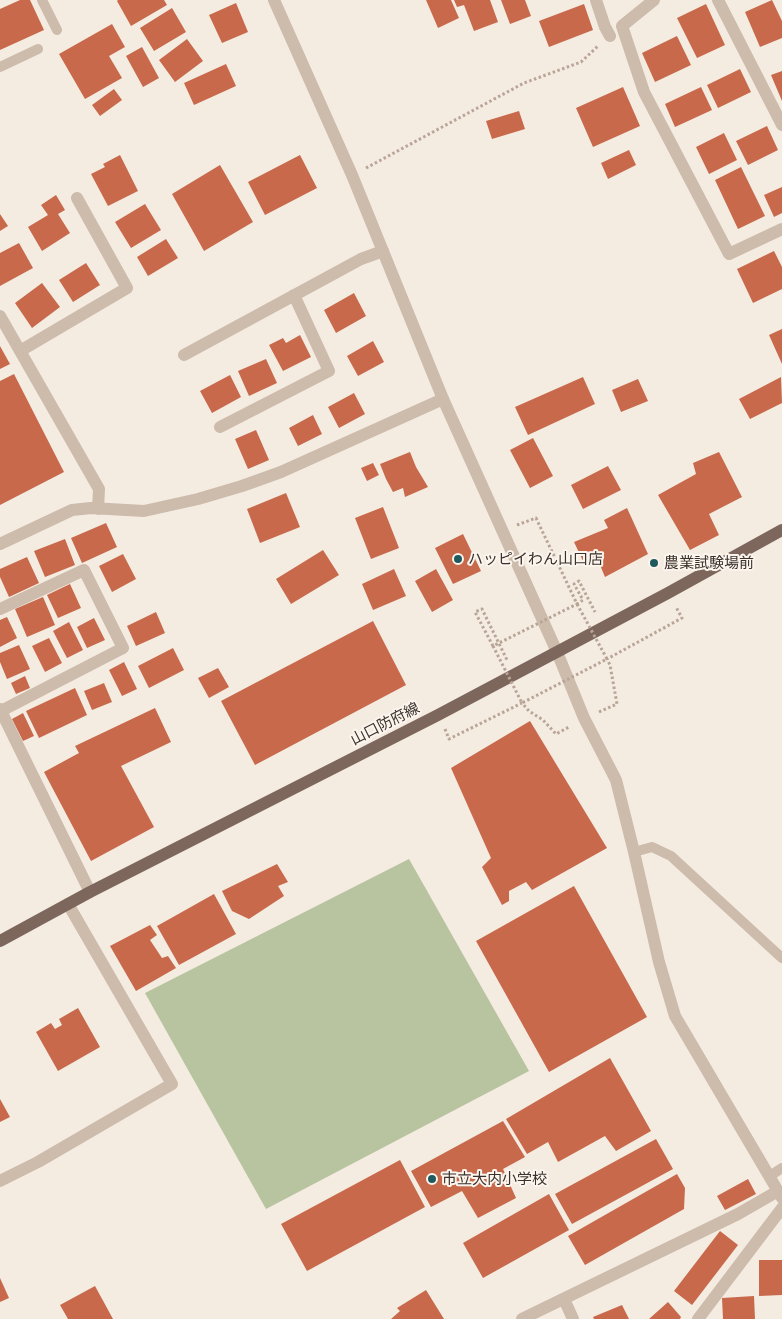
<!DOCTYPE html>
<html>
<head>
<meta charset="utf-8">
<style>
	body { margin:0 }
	canvas { display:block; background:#f4ebe1 }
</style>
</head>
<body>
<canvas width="782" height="1319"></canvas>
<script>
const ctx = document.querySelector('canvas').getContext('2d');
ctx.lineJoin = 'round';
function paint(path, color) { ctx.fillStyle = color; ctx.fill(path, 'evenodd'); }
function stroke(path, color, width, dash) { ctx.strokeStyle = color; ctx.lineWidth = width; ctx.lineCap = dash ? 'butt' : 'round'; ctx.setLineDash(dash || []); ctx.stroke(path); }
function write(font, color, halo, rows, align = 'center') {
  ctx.font = font + ' "Asap Condensed","Noto Sans JP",sans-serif'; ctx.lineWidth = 4; ctx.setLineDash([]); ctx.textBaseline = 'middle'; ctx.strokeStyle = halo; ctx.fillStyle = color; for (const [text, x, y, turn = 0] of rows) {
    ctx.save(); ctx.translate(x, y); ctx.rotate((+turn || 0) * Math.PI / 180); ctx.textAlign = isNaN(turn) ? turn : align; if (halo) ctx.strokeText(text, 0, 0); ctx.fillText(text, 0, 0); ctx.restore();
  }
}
const green = new Path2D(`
	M409,859L529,1071L266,1209L145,993Z`);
const building = new Path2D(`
	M20,0H30L44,30L0,50V9Z
	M118,0H164L167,5L131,26L117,1Z
	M426,0H451L459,18L438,28Z
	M454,0H490L498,22L474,31L464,5L457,7Z
	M501,0H525L531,16L510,24Z
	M772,0L782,21V38L760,47L745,12Z
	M236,3L248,32L222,43L209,15Z
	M584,4L593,30L549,47L539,21Z
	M706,4L725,45L697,58L677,18Z
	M172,8L186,32L154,51L140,28Z
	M112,24L125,47L109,56L122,78L85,99L59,54Z
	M677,36L691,65L655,82L642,53Z
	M187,39L203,61L175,82L159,60Z
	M142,47L159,78L143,87L126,56Z
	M226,64L236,86L194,105L184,83Z
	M740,69L751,92L718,108L707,85Z
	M782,71V101L771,75Z
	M623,87L640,126L593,147L576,108Z
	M701,87L712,110L675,127L665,104Z
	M114,89L122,100L100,116L92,105Z
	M519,111L525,129L492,139L486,121Z
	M767,126L778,150L748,165L736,141Z
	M724,133L737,160L709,174L696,147Z
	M629,150L636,165L608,179L601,163Z
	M120,155L138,191L108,206L91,174L105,167L103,164Z
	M300,155L317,188L265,215L248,182Z
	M220,165L253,222L204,251L172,194Z
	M741,167L765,216L738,229L715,180Z
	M782,187V213L774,217L764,195Z
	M56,195L65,210L58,214L70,233L42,251L28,227L48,215L41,205Z
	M145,204L161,230L131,248L115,222Z
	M0,214L8,226L0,231Z
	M166,239L178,258L148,276L137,257Z
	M19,243L33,268L0,286V253Z
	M774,251L782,267V289L753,303L737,269Z
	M86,263L100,285L73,302L59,280Z
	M42,283L60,307L32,328L15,303Z
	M354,293L366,316L336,333L324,310Z
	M782,329V364L769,335Z
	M300,335L311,357L283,371L269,345L283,338L286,343Z
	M373,341L384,362L358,376L347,356Z
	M0,346L10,364L0,369Z
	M266,359L277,383L249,396L238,371Z
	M14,374L64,472L0,505V381Z
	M230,375L241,397L212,413L200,391Z
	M583,377L595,404L528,435L515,407Z
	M781,377L782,403L750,419L739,399Z
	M638,379L648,401L621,412L612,390Z
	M354,393L365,414L339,428L328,407Z
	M313,415L322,434L298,446L289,428Z
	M256,430L269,460L248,469L235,439Z
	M533,438L553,476L530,488L510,450Z
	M410,452L416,467L428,487L405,497L403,488L393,492L386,479L380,464Z
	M719,452L742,497L709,514L719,535L690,550L658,495L696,474L693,463Z
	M373,463L379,475L367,481L361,468Z
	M608,466L621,490L583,509L571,485Z
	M286,493L300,527L260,543L247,509Z
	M383,507L399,548L371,559L355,518Z
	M627,508L648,554L605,577L597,558L584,563L574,542L608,528L604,520Z
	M106,523L117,547L82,563L71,538Z
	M463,534L481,571L453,584L435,548Z
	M65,539L75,565L45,577L34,551Z
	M323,550L339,575L291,604L276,579Z
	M123,554L136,579L112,592L99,566Z
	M27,557L39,583L9,597L0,577V569Z
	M394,569L406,596L373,610L362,584Z
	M436,569L453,600L432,612L415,581Z
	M70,584L81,608L58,618L47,595Z
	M43,597L55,625L27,637L15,609Z
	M156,612L165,633L136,646L127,626Z
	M7,617L17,638L0,647V620Z
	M94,618L105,640L87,648L77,627Z
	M373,621L406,685L255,765L221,701Z
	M69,622L83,650L67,658L53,631Z
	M49,638L62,663L45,672L32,646Z
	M19,645L30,669L7,679L0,662V653Z
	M173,648L184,670L149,688L138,666Z
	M124,662L137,689L122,696L109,670Z
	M218,668L229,687L209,698L198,678Z
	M25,676L30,688L16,694L11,683Z
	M104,683L112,702L92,710L84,691Z
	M75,688L87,715L39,738L26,711Z
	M155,708L171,742L121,766L154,827L91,861L44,772L79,753L75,746Z
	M23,713L34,736L23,741L12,719Z
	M530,721L607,848L532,890L526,882L509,891V901L502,905L482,867L491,858L451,768Z
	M277,864L288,882L278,886L284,896L249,919L232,911L222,891Z
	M574,886L647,1017L549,1072L476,941Z
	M214,894L236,934L179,965L157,926Z
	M150,925L157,935L150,940L162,958L168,956L176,968L136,991L110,946Z
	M78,1008L100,1047L58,1071L36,1032L51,1023L55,1029L62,1025L59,1019Z
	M610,1058L651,1131L616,1151L605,1136L558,1162L548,1142L527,1154L506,1119Z
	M0,1099L10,1117L0,1122Z
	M503,1121L525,1157L503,1169L516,1198L478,1218L462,1191L431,1207L411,1171Z
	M656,1139L673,1169L572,1224L555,1194Z
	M400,1160L425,1207L307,1271L281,1224Z
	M677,1174L685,1188L684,1209L585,1265L568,1236Z
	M748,1179L756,1194L725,1210L717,1196Z
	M549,1194L569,1230L483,1278L463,1243Z
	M720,1231L738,1245L692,1305L674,1291Z
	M759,1260H782V1295L759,1296Z
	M0,1278L9,1298L0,1302Z
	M95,1286L113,1319H68L60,1305Z
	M426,1290L444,1319H391L400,1311L397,1308Z
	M754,1296L755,1319H723L722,1298Z
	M668,1302L681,1317L680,1319H649Z
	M622,1305L629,1319H594L593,1317Z`);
const path = new Path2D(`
	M366,168L524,83L581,62L598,46
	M517,525L536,518L577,604L583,600L574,584L579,581L595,612
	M493,646L475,612L482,609L507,660
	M599,712L617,704L610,665L607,659L682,618L676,607
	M445,729L449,739L522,703L529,711L543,720L556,734L569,727`);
const service = new Path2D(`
	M42,0L57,30
	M0,67L38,49
	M634,852L652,847L671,856L782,958
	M770,1176L782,1168`);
const minor = new Path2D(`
	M596,0L605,27L610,36
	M654,0L622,26L644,92L729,254L782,229
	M718,0L782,125
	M0,316L99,489L98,509
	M20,351L127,288L77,198
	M184,355L361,259L383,251
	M220,427L329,371L294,295
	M0,544L72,510L91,508L144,511L198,499L242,486L281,472L443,399
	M0,609L84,570L123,648L1,711
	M557,652L584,718L616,780L634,852L659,962L675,1016L782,1198
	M0,709L90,892
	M0,1181L38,1162L172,1084L68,904
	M564,1299L573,1319
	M522,1319L738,1214L778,1191
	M698,1319L782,1208`);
const tertiary = new Path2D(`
	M274,0L352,175L443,399L557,652`);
const primary = new Path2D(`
	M0,941L90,892L438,715L668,593L782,530`);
const pathBridge = new Path2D(`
	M577,604L607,659L522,703L493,646Z`);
const markers = [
	[458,559,5,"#1f5a5e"],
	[654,563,5,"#1f5a5e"],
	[432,1179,5,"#1f5a5e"]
];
const poiNames = [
	["ハッピイわん山口店",468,559],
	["農業試験場前",664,563],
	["市立大内小学校",442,1179]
];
const streetNames = [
	["山口防府線",385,724,-27]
];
paint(green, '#b8c4a0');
paint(building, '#c8694b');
stroke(path, '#b9a596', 3, [2.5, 2.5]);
stroke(service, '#cdbbac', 10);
stroke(minor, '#cdbbac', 12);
stroke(tertiary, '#cdbbac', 12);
stroke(primary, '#7d675c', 12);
stroke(pathBridge, '#b9a596', 3, [2.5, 2.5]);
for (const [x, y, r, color] of markers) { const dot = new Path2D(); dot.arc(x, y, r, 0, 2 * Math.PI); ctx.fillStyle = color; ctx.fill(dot); stroke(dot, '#fbf5ee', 2); }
write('15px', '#3b302b', '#fbf5ee', poiNames, 'left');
write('15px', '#3b302b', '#fbf5ee', streetNames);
</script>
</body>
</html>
